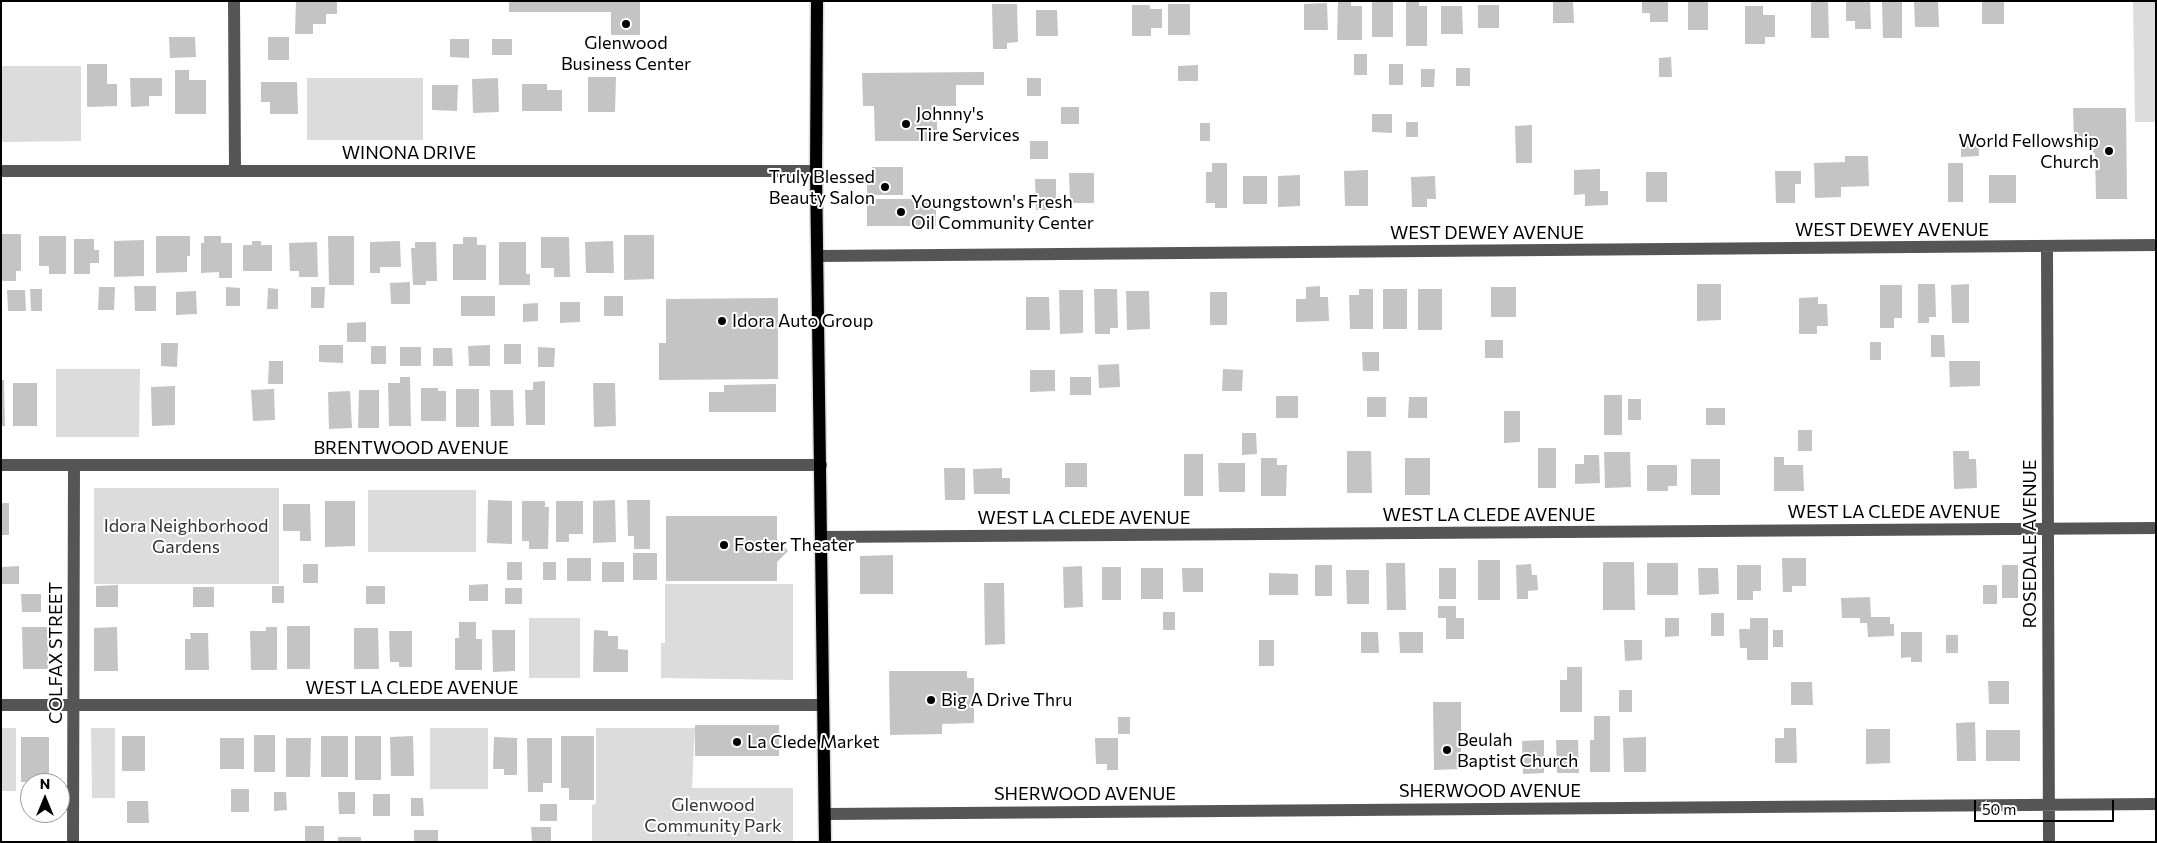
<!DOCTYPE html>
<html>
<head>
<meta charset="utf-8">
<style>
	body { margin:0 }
	#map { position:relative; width:2157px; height:843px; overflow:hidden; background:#fff; font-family:Commissioner,sans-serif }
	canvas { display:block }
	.frame { position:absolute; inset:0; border:2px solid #000; pointer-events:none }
	.north { position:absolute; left:20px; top:773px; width:50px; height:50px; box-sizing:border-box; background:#fff; border:1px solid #999; border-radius:50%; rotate:0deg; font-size:14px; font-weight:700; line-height:20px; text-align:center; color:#000 }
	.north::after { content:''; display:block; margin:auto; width:18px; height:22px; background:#000; clip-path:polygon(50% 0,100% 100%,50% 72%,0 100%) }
	.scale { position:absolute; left:1974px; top:800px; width:140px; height:22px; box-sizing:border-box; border:2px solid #000; border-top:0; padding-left:6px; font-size:15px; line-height:18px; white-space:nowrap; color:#000; -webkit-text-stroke:4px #fff; paint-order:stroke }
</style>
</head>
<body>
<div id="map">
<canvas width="2157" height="843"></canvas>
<div class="frame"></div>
<div class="north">N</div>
<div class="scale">50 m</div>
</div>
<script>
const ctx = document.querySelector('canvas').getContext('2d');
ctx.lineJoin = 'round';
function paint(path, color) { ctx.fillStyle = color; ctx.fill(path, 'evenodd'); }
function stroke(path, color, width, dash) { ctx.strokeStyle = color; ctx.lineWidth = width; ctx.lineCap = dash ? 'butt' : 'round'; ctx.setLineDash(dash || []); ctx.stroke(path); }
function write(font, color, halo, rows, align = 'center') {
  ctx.font = font + ' Commissioner,sans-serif'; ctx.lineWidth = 4; ctx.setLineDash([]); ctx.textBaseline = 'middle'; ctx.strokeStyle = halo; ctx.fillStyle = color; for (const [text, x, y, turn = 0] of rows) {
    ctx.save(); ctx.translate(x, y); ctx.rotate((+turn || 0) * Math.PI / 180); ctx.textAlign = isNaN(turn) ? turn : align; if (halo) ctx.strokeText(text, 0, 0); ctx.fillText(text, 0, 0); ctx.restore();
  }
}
const green = new Path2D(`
	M2133,1H2156V122H2135Z
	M2,66H81V141L2,142Z
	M307,78H423V140H307Z
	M56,369H140L139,437H56Z
	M94,488H279V584H94Z
	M368,490H476V552H368Z
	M665,584H793V680L661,678V643H665Z
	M529,618H580V678H529Z
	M1,728H16V791H1Z
	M91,728H115V798H92Z
	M430,728H488V789H430Z
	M596,728H695L692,788H793V842H592V805L596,804Z`);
const building = new Path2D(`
	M296,1H337V14H326V24H313V34H295Z
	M509,1H640V35H611V12H509Z
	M1338,1H1351V6H1362V40H1337Z
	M1406,1H1419V6H1427V46H1406Z
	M1553,1H1573L1574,23H1553Z
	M1642,1H1668V22H1650V13H1642Z
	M1688,1H1708V30H1688Z
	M1811,1H1828L1829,38H1811Z
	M1846,1H1870L1871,29H1855V21H1846Z
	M1882,1H1902V38H1883Z
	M1914,1H1938L1939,27H1915Z
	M1982,1H2004V24H1982Z
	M1372,2H1393V37H1372Z
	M1327,3L1328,30H1304V4Z
	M992,4H1017L1018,42L1007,43V49H993Z
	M1168,4H1190V35H1168Z
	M1132,5H1150V9H1162V28H1151V36H1132Z
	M1478,5H1499V28H1478Z
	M1441,6H1462L1463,34H1441Z
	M1745,6H1763V15H1775V37H1765V44H1745Z
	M1036,10H1057L1058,36H1036Z
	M169,37H195L196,57L170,58Z
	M268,37H289V60H268Z
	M450,39H469V58L450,57Z
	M492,39H512V55H492Z
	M1354,54H1367V75H1354Z
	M1671,57L1672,77H1659V58Z
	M87,64H107V84H117V106L87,107Z
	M1389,64H1403V85H1389Z
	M1198,65V81H1178V66Z
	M1456,68H1470V86H1456Z
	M1421,69H1435L1434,87H1421Z
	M175,70H189V80H206V114H175Z
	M984,72V85H956V106H937V141H875L874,106H863L862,73Z
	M588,77H616L615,112H588Z
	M130,78H162V96H149V106L131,107Z
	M498,78L499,112L473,113L472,79Z
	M1027,78H1041V96H1027Z
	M261,82H297L298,114H270V102H261Z
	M522,84H547V90H562V111H522Z
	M432,85H458L457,111L432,110Z
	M1061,107H1079V124H1061Z
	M2073,108H2126L2127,199H2096L2095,154L2084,142H2074Z
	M1372,114H1392V133L1372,132Z
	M1406,122H1418V137H1406Z
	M1200,123H1210V141H1200Z
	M1532,125V163H1516L1515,126Z
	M1978,136L1979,156L1961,157V137Z
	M1030,141H1048V159H1030Z
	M1845,156H1868L1869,186L1841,187V197L1815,198L1814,163L1845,162Z
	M1212,163H1227V208H1215V203H1206V172H1212Z
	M1948,163H1963V202H1948Z
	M872,167H903V195H867V178H872Z
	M1600,169V191H1608V205L1585,206V194L1574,195V170Z
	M1368,170V206H1345L1344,171Z
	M1775,171H1801V184H1795V203H1776Z
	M1646,172H1667V202H1646Z
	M1069,173H1094V203H1070Z
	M1300,175V206L1278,207V176Z
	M1989,175H2016V203H1989Z
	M1243,176H1267V204H1243Z
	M1435,176L1436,199H1427V207H1412L1411,177Z
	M1035,179H1056V210H1036Z
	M867,199H936V226H867Z
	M1,234H21V271H16V281H1Z
	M624,235H654V279L624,280Z
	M39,236H66V274H49V266H39Z
	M156,236H190V256H187V272L156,273Z
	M204,236H221V243H232V278H219V272L201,273V243H204Z
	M328,236H354V285H329Z
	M463,237H477V245H486V280H453V244H463Z
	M541,237H569L570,277H554V268H541Z
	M74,239H94V250H99V263H90V274H74Z
	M144,240V276L114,277V241Z
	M252,241H261V245H272V271H243V245H252Z
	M400,241L401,267H380V273H370V242Z
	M613,241L614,273H586L585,242Z
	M317,242L318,277H299V271H290L289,243Z
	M415,242H436L437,281H426V285H413L411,248H415Z
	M499,242H526V274H530V285H499Z
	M410,282V304H391L390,283Z
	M1697,284H1721V320L1697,321Z
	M1918,284H1935L1936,317H1929V323H1918Z
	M1969,284V323H1952L1951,285Z
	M1880,285H1902V318H1894V328H1880Z
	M134,286H156V311H135Z
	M1320,286V297H1328L1329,321L1296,322V299H1306V287Z
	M99,287H115L114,310H98Z
	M226,287L240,288V306H226Z
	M311,287H325L324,308H311Z
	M1491,287H1516V317H1491Z
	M268,288L278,289V309H267Z
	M30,289H42V311H31Z
	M1094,289H1117L1118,328H1110V334H1095Z
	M1359,289H1373V329H1350L1349,295H1359Z
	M1383,289H1407V329H1383Z
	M1418,289H1442V330H1418Z
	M7,290H25L26,311H8Z
	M1059,290H1083V333L1060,334Z
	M196,291L197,314L176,315V292Z
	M1126,291H1149L1150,329L1127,330Z
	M1210,292H1227V325H1210Z
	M461,296H495V316H461Z
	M604,296H623V316H604Z
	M1026,297H1049L1050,330H1026Z
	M1818,297V304H1827L1828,326H1817V334H1799V298Z
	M778,298V379L659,380V343H666V299Z
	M560,302H580V322L560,323Z
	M538,303V321L523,322V304Z
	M366,322V342H347V323Z
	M1931,335H1944L1945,357H1931Z
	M1485,340H1503V358H1485Z
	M1870,342H1881V360H1870Z
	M161,343H178L177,367L161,366Z
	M504,344H521V364H504Z
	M319,345H343V363L319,362Z
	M490,345V366H469L468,346Z
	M371,346H386V364H371Z
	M400,347H421V366H400Z
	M538,347L555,348L554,367H538Z
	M433,348H452L453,366H433Z
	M1362,352H1379V371H1363Z
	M269,361H283V384H268Z
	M1949,361H1980V386L1950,387Z
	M1119,364L1120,387L1099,388L1098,365Z
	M1223,369L1243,370L1242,391H1222Z
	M1030,370H1055V391L1030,392Z
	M400,377H410L411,426H389L388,383H400Z
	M1070,377H1091V395H1070Z
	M1,380H4L5,426H1Z
	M545,381V425H526L525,390H533V382Z
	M13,383H37V426H13Z
	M593,383H615L616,426L594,427Z
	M776,384V412H709V392H724V385Z
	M175,386V425L152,426L151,387Z
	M421,388H438V391H446V421H421Z
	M274,389L275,420L253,421L251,390Z
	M456,389H479V427H456Z
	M359,390H379V428H358Z
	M490,390H513L514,426H491Z
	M350,391L352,428L329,429L328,392Z
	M1604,395H1622V435H1604Z
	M1276,396H1298V418H1276Z
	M1367,397H1386V417H1367Z
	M1409,397H1427V418H1408Z
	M1628,399H1641V420H1628Z
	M1706,408H1725V425H1706Z
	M1504,411H1520V442L1504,443Z
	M1798,430H1812V451H1798Z
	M1242,433H1256L1257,454L1242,455Z
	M1538,448H1556V488H1538Z
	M1347,451H1371L1372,493H1347Z
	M1953,451H1969V459H1976L1977,488L1954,489Z
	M1604,452H1630L1631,487L1605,488Z
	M1184,454H1203V496H1184Z
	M1584,455H1599L1600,483L1575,484V464H1584Z
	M1774,457H1784V465H1803L1804,491H1774Z
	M1261,458H1277V465H1287L1286,496H1261Z
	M1405,458H1430V495H1405Z
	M1691,459H1720V495H1691Z
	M1065,463H1087V487H1065Z
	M1218,463H1245V492H1219Z
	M1647,465H1677V486H1668V491H1647Z
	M944,468H965V500H945Z
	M1002,468V478H1010V494H974L973,469Z
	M488,500L512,501V544L487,543Z
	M615,500L616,542L593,543V501Z
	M627,500H650V549H634V536H628Z
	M325,501H355V546L325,547Z
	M522,501H545V507H549L548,549H529V541H522Z
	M556,501H583V534H569V542H556Z
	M1,503H9V535H1Z
	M283,504H310L311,541H300V531H283Z
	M666,516H777V539L788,551L777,562V581H666Z
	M633,553H657V580H633Z
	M893,555V594H860V556Z
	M567,558H591V581H567Z
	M1782,558H1806V586H1792V592H1783Z
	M1478,560H1500V600H1478Z
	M507,562H522V580H507Z
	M543,562H556V580H543Z
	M602,562H624V582H602Z
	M1603,562H1634L1635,610H1603Z
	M1386,563H1405L1406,610H1387Z
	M1647,563H1678V595H1647Z
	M303,564H318V583H303Z
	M1531,564L1532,575H1537L1538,590L1528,591V599H1517L1516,565Z
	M1315,565H1332V596H1315Z
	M1737,565H1761V591H1753V600H1737Z
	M2002,565H2018V598H2002Z
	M19,566V584H1V567Z
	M1082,566L1083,607L1064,608L1063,567Z
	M1102,567H1121V600H1102Z
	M1141,568H1163V599H1141Z
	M1182,568H1203V592H1183Z
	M1439,568H1456V599H1439Z
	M1698,568H1718L1719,594L1699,595Z
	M1346,570H1369V604H1347Z
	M1269,573L1298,574V595H1269Z
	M984,583H1004L1005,644L985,645Z
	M488,584V601H469V585Z
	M118,585V607H96V586Z
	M1983,585H1997V604H1983Z
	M272,586H284V603H272Z
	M366,586H385V604H366Z
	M193,587H214V607H193Z
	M505,588H522V604H505Z
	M21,594H41V612H22Z
	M1870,597L1871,617H1890V624H1894V636L1868,637L1867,623H1860V618H1842L1841,598Z
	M1438,606H1456V618H1464V639H1446V618H1438Z
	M1163,612H1175V630H1163Z
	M1711,613H1724V636H1711Z
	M1665,618H1679V636L1665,637Z
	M1750,618H1768V660H1747V648H1740L1739,629H1750Z
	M459,622H476V639H482V670H455V638H459Z
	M287,626H310V669H287Z
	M22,627H48V669H23Z
	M117,627L118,671H94V628Z
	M266,627H277V670H251L250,631H266Z
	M354,628H378L379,669H354Z
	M492,630H515V671L493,672Z
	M594,630L608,631V636H618V649L628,650V672H593Z
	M1773,630H1783V647H1773Z
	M389,631H412V667H399V662H390Z
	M1361,632H1378L1379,653H1361Z
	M1399,632H1423V653H1400Z
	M1901,632H1922V662H1911V657L1901,658Z
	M190,633H208L209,670H185V639H191Z
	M1946,635H1958V653H1946Z
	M1259,640H1274V666H1259Z
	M1624,640H1642V660L1625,661Z
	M1567,667H1582V712H1560V680H1567Z
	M889,671H967V678H974V723L942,724V734L890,735Z
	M1988,681H2009V704H1989Z
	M1791,682H1812L1813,705H1791Z
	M1619,690H1632V712H1619Z
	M1433,702H1461V769L1434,770Z
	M1594,716H1610V772H1590V740H1594Z
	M1118,717H1130V734H1118Z
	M1975,722L1976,761H1957L1956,723Z
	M695,725H779V756H695Z
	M1784,728H1796L1797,763H1775V738H1784Z
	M1866,729H1890V763L1866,764Z
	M1986,730H2020V761H1986Z
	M254,735H275V772H254Z
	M122,736H145V771H122Z
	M321,736H348V777H321Z
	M355,736H381V780H355Z
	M413,736L414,776H391L390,737Z
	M561,736H594V800H569V788H561Z
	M21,737H49V782H21Z
	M494,737L517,738V775H504V769H493Z
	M1646,737V772H1624L1623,738Z
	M220,738H244V769H220Z
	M286,738H311L310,777H286Z
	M527,738H552V783H543V792H528Z
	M1095,738H1118V770H1107V764H1096Z
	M1544,740V773L1523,774L1522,741Z
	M1556,740H1578L1579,773H1557Z
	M231,789H249V812H231Z
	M274,792H286L287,810L274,811Z
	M338,792H355V814H339Z
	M373,794H390V816H373Z
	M411,798H423L424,816H411Z
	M127,801H148L149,823H127Z
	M540,804H557V821H540Z
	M689,821L697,828L690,837L681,830Z
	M305,826H324V842H305Z
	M531,827H551V842H532Z
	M414,830H438V842H414Z
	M338,837H361V842H338Z`);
const minor = new Path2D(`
	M234,1L235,170
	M1,171H816
	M2047,246L2049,842
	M819,256L2156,245
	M1,465H821
	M822,537L2156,528
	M1,705H823
	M825,814L2156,804
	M73,842L74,465`);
const major = new Path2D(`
	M817,1L816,171L825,842`);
const markers = [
	[626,24,5,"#000"],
	[906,124,5,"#000"],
	[2109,151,5,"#000"],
	[885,187,5,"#000"],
	[901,212,5,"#000"],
	[722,321,5,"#000"],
	[724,545,5,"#000"],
	[931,700,5,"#000"],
	[737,742,5,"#000"],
	[1447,750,5,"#000"]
];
const poiNames = [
	["Glenwood",626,43,"center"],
	["Business Center",626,64,"center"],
	["Johnny's",916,114],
	["Tire Services",916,135],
	["World Fellowship",2099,141,"right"],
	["Church",2099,162,"right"],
	["Truly Blessed",875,177,"right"],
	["Beauty Salon",875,198,"right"],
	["Youngstown's Fresh",911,202],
	["Oil Community Center",911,223],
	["Idora Auto Group",732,321],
	["Foster Theater",734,545],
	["Big A Drive Thru",941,700],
	["Beulah",1457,740],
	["Baptist Church",1457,761],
	["La Clede Market",747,742]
];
const streetNames = [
	["WINONA DRIVE",409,153],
	["WEST DEWEY AVENUE",1892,230],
	["WEST DEWEY AVENUE",1487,233],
	["BRENTWOOD AVENUE",411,448],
	["WEST LA CLEDE AVENUE",1894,512],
	["WEST LA CLEDE AVENUE",1489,515],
	["WEST LA CLEDE AVENUE",1084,518],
	["ROSEDALE AVENUE",2030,544,-90],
	["COLFAX STREET",56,653,-90],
	["WEST LA CLEDE AVENUE",412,688],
	["SHERWOOD AVENUE",1490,791],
	["SHERWOOD AVENUE",1085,794]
];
const parkNames = [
	["Idora Neighborhood",186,526],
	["Gardens",186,547],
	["Glenwood",713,805],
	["Community Park",713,826]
];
paint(green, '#dcdcdc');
paint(building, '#c4c4c4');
stroke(major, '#dbdbdb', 15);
stroke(minor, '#555', 12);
stroke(major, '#000', 12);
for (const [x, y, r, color] of markers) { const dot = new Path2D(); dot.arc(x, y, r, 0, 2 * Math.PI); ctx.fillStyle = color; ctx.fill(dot); stroke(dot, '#fff', 2); }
write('18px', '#000', '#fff', poiNames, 'left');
write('18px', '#000', '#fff', streetNames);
write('18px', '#333', '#fff', parkNames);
</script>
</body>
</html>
